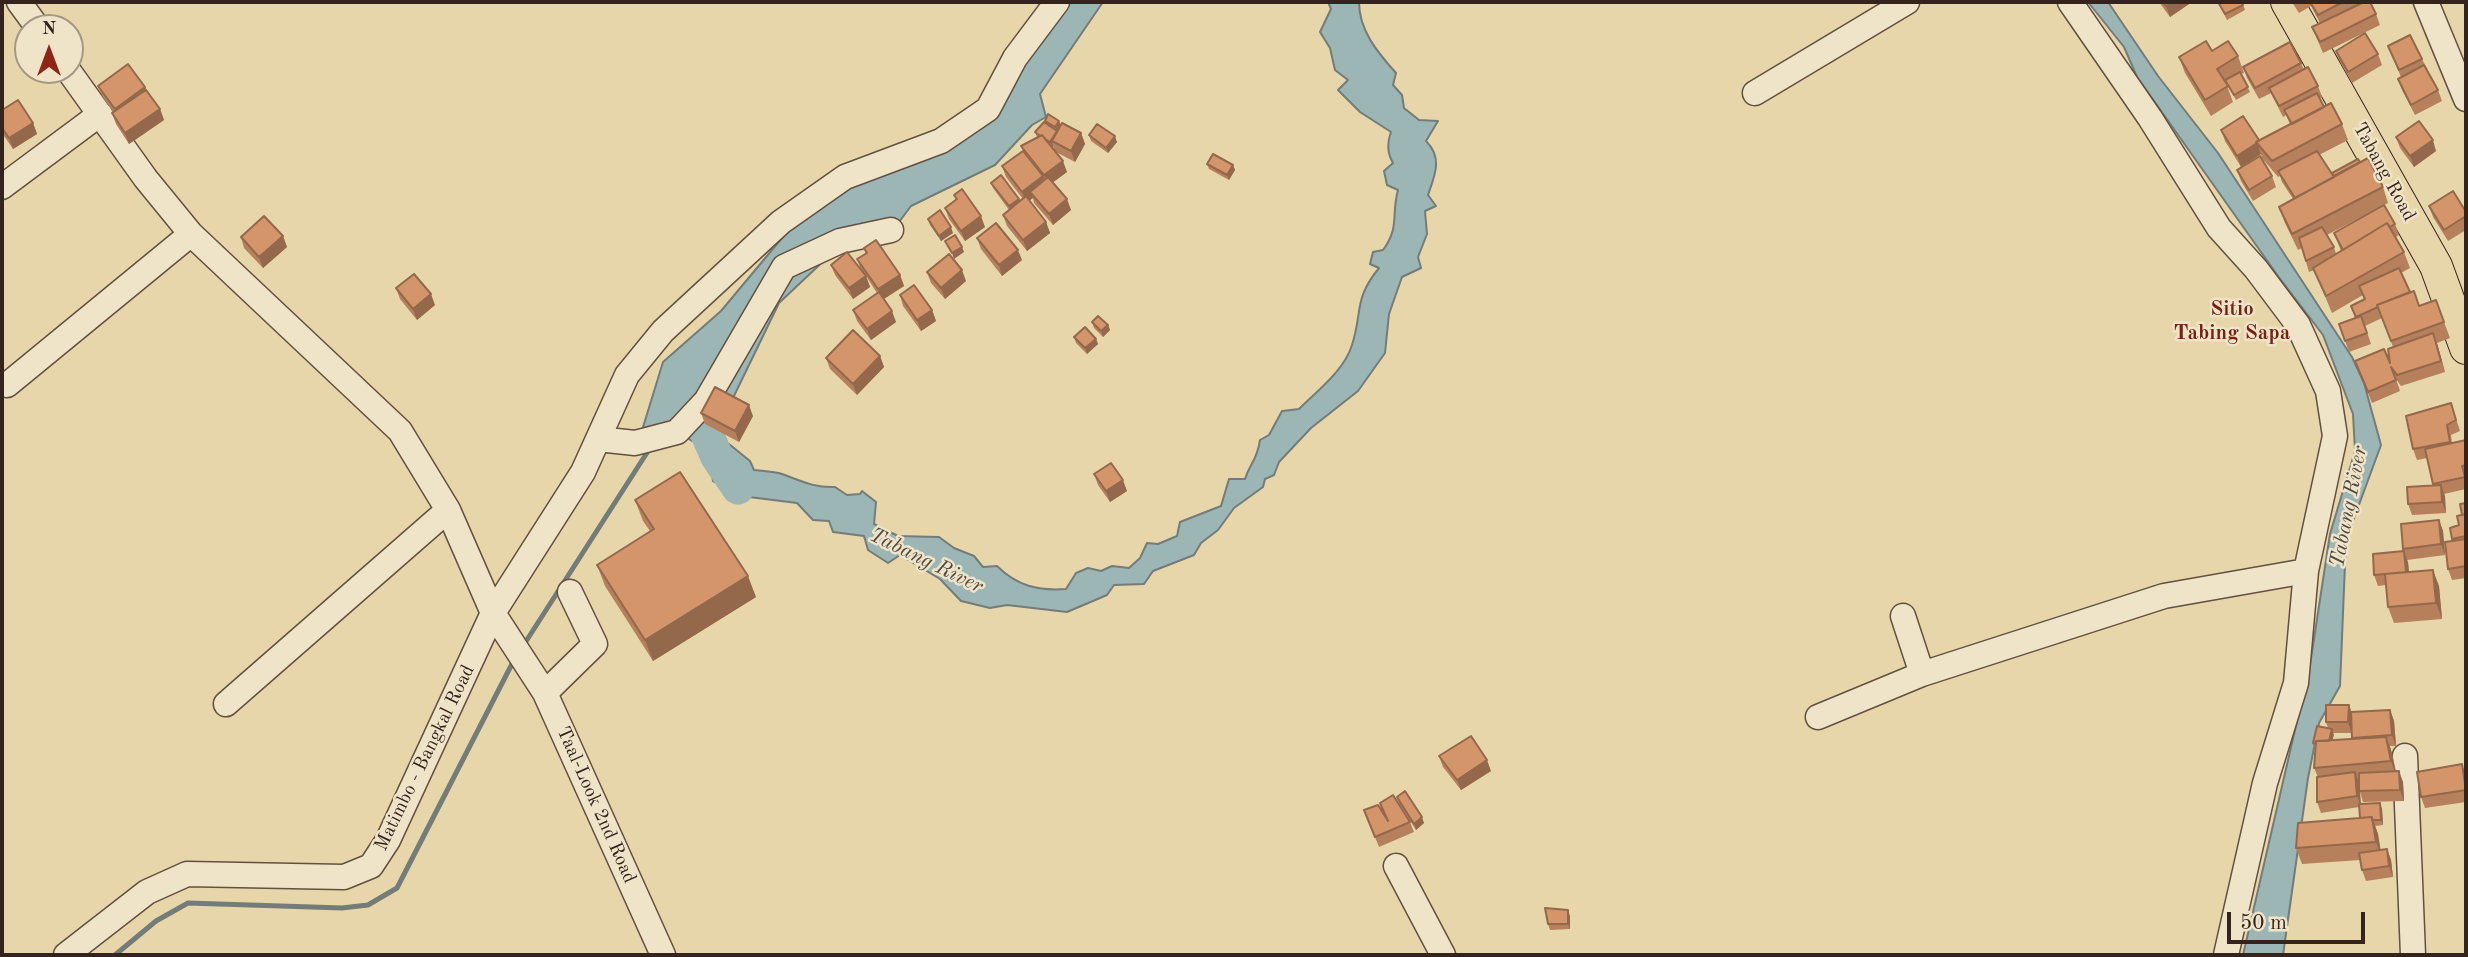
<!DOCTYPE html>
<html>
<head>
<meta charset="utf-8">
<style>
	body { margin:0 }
	#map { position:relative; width:2468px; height:957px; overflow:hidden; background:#e7d6aa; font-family:"Old Standard TT",serif }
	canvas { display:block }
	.frame { position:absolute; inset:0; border:4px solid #35241d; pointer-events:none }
	.north { position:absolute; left:14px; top:14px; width:70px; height:70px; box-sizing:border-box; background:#efe4c8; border:2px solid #a59784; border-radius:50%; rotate:0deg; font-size:19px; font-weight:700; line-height:28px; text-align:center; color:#35241d }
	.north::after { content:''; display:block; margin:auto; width:24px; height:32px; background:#8f2418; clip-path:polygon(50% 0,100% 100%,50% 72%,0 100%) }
	.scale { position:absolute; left:2227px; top:912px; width:138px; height:32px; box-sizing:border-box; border:4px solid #35241d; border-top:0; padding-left:9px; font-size:21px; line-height:24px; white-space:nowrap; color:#35241d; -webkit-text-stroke:5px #efe4c8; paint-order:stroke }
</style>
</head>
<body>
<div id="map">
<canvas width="2468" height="957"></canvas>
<div class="frame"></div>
<div class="north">N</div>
<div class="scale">50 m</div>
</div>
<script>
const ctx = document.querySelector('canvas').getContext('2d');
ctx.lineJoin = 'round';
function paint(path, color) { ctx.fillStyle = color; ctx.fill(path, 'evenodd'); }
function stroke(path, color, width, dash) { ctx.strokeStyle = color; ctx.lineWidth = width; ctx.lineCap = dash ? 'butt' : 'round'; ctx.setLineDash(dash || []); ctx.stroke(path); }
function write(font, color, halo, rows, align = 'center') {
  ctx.font = font + ' "Old Standard TT",serif'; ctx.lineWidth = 5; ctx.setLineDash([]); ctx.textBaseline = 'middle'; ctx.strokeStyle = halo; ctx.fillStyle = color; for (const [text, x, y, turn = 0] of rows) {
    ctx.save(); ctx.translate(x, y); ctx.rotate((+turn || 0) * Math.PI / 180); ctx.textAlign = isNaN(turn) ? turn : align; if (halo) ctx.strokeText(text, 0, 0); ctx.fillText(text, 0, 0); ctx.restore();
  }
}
const water = new Path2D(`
	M1061,2H1103L1040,94L1046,117L1032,125L995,165L911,206L899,222L831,254L779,303L717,431L692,441L686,437H640L663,362L721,311L797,220L854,180L952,142Z
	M1328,2H1359C1359,30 1377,52 1396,73L1393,85L1402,95L1404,108L1419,120L1438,121L1426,141C1443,158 1435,175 1428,195L1436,206L1425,211L1427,234L1418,257L1421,268L1402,277L1389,314L1385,353L1358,391L1311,428L1279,462L1274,475L1265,479L1263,487L1234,508L1218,530L1201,543L1194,555L1153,571L1144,584L1114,585L1107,595L1067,612L1007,605L990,608L961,601L940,579L900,555L888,563L868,550L864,536L833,532L829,521L813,520L797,503L741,496L713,481L708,452L729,444L750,461L754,470C763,471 774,471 782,474C801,481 815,488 835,487L847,495L860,494L862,491L876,502L874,524L898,536L939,537L954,548L974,556L983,567L997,566C1017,586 1038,591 1066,589L1076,573L1088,568L1101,571L1112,566L1129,568L1140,558L1147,543L1158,544L1177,536L1180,522L1221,506L1229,479H1245C1250,463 1257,461 1260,440L1269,435L1282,411L1299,409C1317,391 1344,371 1352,345C1363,311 1353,300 1379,268L1370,264L1373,252L1383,250C1400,227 1391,215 1398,190L1387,185L1384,171L1393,163C1387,153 1387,143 1391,132L1360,112L1338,90L1348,80L1335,70L1330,48L1320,32L1331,9Z
	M2088,2H2108L2158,76L2218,153L2352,357L2364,383L2381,445L2346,540L2340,686L2319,723L2308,778L2283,955H2243L2310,665L2330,534L2355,451L2353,414L2323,335L2278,276L2137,77L2124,47Z`);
const stream = new Path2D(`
	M523,646L650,448
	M115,955L156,921L188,903L342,908L368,905L397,888L514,660`);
const river = new Path2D(`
	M693,393L692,400L717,457L738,488`);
const minor = new Path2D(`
	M19,2L38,28
	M2070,2L2150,118L2219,228L2256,269L2298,325L2328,391L2335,436L2306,571L2296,683L2265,783L2226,955
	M2426,2L2466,99
	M68,70L146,179L191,234L400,431L448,510L493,613L545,693L663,955
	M1755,93L1907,2
	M2,187L100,114
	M7,385L191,234
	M598,439L635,443L677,432L706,401L784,267L840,241L891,230
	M1903,616L1922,674
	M545,693L595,644L570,592
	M226,704L448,510
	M1818,717L1922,674L2164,596L2306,571
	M2405,756L2413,955
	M1396,866L1443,955
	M66,955L147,892L187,874L344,877L371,866L388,840L493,613L583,472L627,375L663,331L781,222L845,177L941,141L988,109L1015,58L1057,2`);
const major = new Path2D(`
	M2287,2L2436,266L2466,348`);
const wall = new Path2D(`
	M2159,2H2192L2170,17Z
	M2218,2H2242L2245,10L2227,20Z
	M2292,2H2361L2376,14L2380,25L2323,53L2312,27L2320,23L2311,6L2299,13Z
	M2388,46L2422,59L2438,90L2442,101L2415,115L2402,90L2398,79L2401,77Z
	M2212,51L2238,56L2244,73L2241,74L2250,92L2236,100L2226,83L2233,102L2211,116L2185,73L2179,57Z
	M2336,51L2378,54L2382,65L2352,83L2340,62Z
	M2301,63L2304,70L2318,86L2322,97L2319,98L2324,107L2342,124L2348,140L2319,155L2333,175L2360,162L2383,187L2388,203L2327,235L2334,247L2336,254L2341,251L2334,233L2395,224L2399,235L2396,237L2404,252L2410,268L2401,273L2410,293L2419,306L2444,322L2450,338L2437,343L2445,372L2401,386L2396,379L2400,391L2372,403L2355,361L2390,363L2393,347L2382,318L2365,326L2371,344L2349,352L2339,324L2355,318L2351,306L2364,299L2363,295L2332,313L2314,270L2309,272L2302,248L2298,250L2285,223L2279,207L2293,199L2282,182L2280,176L2278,177L2262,158L2261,154L2241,167L2225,141L2221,130L2259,140L2290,124L2286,115L2283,117L2271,93L2259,99L2247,78L2243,67Z
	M98,86L145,87L160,109L164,120L129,144L116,124L112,113L113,112L102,96Z
	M2,110L33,123L37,134L13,149L2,133Z
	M1045,121H1059L1061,125L1081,133L1085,144L1075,162L1056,152L1053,146L1052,148L1067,172L1053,182L1071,210L1053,225L1034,203L1033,198L1029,201L1046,222L1050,233L1027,251L1007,226L1003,215L1009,210L993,188L991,183L1019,199L1020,201L1023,199L1006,177L1002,166L1023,151L1021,146L1037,137L1035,132L1045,123Z
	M1089,135L1117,142L1108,153L1091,141Z
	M2396,137L2436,151L2414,167L2400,148Z
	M1207,164L1233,165L1235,170L1229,180L1209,169Z
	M2237,170L2272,176L2276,187L2253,201L2241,181Z
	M954,195L985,227L965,241L949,219L945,208L956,200Z
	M2429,206L2466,212V230L2448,241L2433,217Z
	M928,219L953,233L941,241L930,225Z
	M283,236L287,247L263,268L244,248L241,237Z
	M977,238L1022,260L1002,276L981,249Z
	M864,248L900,275L904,286L884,299L896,322L871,340L857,321L853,310L877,293L866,276L870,287L853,299L835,275L831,265L861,270L857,259L866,254Z
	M927,272L966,281L945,299L931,283Z
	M396,288L435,305L417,320L400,299Z
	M900,295L932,310L936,321L921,331L903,306Z
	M1092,322L1108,325L1110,330L1103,337L1094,328Z
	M1074,337L1096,339L1098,344L1087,354L1076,343Z
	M880,356L884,367L857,395L830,369L826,358Z
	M2451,403L2460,431L2451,435L2452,443L2466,440V489L2444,494L2446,513L2412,515L2408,504L2434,485L2427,458L2417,460L2413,449Z
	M701,413L753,416L739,442L705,424Z
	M1094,474L1127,491L1110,502L1098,485Z
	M635,500L756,597L653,661L605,586L597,565L650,531L643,521Z
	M2466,503V578L2452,580L2448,569L2453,541L2450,528L2459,525Z
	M2439,520L2443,531L2445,555L2407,560L2403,549Z
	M2408,562L2409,572L2439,586L2442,619L2394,623L2388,607L2386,585L2378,586L2374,575Z
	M2349,705L2351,712L2390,710L2394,721L2396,746H2390L2396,771L2403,782L2404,801L2363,802L2360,792L2361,804L2380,803L2382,809L2383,825L2375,826L2378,834L2380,850L2387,849L2391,860L2393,877L2366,881L2362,870L2360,860L2302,864L2296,848L2360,818L2359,807L2321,813L2317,802L2318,777L2314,768L2315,749L2313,743L2328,728L2326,722ZM2333,733H2352L2353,739L2332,740Z
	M1439,756L1491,771L1461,790L1443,767Z
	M2462,764L2466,775V802L2425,808L2421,797Z
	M1397,797L1424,823L1416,830L1399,803Z
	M1364,810L1387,820L1410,822L1414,832L1379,847Z
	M1570,916V929L1550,930L1548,924Z`);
const shadedWall = new Path2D(`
	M2173,2H2192L2170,17L2166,6Z
	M145,87L149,98L119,120L115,109Z
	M160,109L164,120L129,144L125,133Z
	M1059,121L1061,126L1052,141L1053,146L1052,148L1050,142L1057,132L1055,127Z
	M33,123L37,134L13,149L9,138Z
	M1081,133L1085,144L1075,162L1071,151Z
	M1115,136L1117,142L1108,153L1106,148Z
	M2433,140L2436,151L2414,167L2410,156Z
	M2257,143L2261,154L2241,167L2237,156Z
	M1063,161L1067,172L1048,186L1044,175Z
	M1233,165L1235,170L1229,180L1227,175Z
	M1043,176L1047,187L1030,192L1033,198L1026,203L1022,192Z
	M1019,199L1021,204L1011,212L1009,206Z
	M1067,199L1071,210L1053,225L1049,214Z
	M981,216L985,227L965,241L961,231Z
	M1046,222L1050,233L1027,251L1023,240Z
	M951,227L953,233L941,241L939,236Z
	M283,236L287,247L263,268L259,257Z
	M962,247L964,252L954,259L952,253Z
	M1018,250L1022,260L1002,276L999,265Z
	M962,270L966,281L945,299L941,288Z
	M900,275L904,286L882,300L878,289Z
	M866,276L870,287L853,299L849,288Z
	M431,294L435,305L417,320L413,309Z
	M932,310L936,321L921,331L917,320Z
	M892,311L896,322L871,340L867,329Z
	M1108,325L1110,330L1103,337L1101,331Z
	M2433,333L2437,344L2445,372L2441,361Z
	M1096,339L1098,344L1087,354L1085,348Z
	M880,356L884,367L857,395L853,384Z
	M749,405L753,416L739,442L735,431Z
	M1123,480L1127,491L1110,502L1106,491Z
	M2441,485L2445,496L2446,513L2442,502Z
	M2439,520L2443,531L2445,555L2441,544Z
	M2404,551L2408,562L2410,583L2406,572Z
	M2433,570L2439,586L2442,619L2436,603Z
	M748,576L756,597L653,661L645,640Z
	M2349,705L2353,716L2352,733L2348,722Z
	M2390,710L2394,721L2396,746L2392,735Z
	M2332,729L2334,735L2329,752L2327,747Z
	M2386,737L2392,753L2397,778L2391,761Z
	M1487,760L1491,771L1461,790L1457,780Z
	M2399,771L2403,782L2404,801L2400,790Z
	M2355,772L2359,783L2361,807L2357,796Z
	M2380,803L2382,809L2383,825L2381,820Z
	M1422,817L1424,823L1416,830L1414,824Z
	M2372,817L2378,834L2382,858L2376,842Z
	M2387,849L2391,860L2393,877L2389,866Z
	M1568,910L1570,916V929L1568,924Z`);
const building = new Path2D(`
	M2163,2H2173L2166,6Z
	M2218,2H2242L2243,5L2225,14Z
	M2310,2H2343L2318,15Z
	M2364,2H2370L2376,14L2320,42L2312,27Z
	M2365,33L2378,54L2348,72L2336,51Z
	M2410,35L2422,59L2399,70L2388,46Z
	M2206,41L2212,51L2228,41L2238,56L2217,69L2228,86L2205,100L2179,57Z
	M2290,42L2301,63L2255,88L2243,67Z
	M128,64L145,87L115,109L98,86Z
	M2424,65L2438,90L2411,105L2398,79Z
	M2308,67L2318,86L2279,106L2269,88Z
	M2240,72L2248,87L2234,95L2225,80Z
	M146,90L160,109L125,133L112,113Z
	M2317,93L2324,107L2292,124L2284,110Z
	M18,100L33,123L9,138L2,128V110Z
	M2331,103L2342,124L2272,161L2256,142Z
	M1048,114L1059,121L1055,127L1045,121Z
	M2243,116L2259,140L2256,142L2257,143L2237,156L2221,130Z
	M2419,121L2433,140L2410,156L2396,137Z
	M1044,122L1057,131L1050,142L1045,139L1042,135L1040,136L1035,132Z
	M1062,123L1081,133L1071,151L1052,141Z
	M1097,124L1115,136L1106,148L1089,135Z
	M1042,135L1063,161L1044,175L1021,146Z
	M1023,151L1043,176L1022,192L1002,166Z
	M2317,151L2334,177L2295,198L2278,171Z
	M1213,154L1233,165L1227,175L1207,164Z
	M2260,156L2272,176L2249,190L2237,170Z
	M2368,158L2383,187L2292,234L2279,207Z
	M2358,159L2360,162L2334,176L2332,173Z
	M1001,175L1019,199L1009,206L991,183Z
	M1048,177L1067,199L1049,214L1030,192Z
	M962,189L981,216L961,231L945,208L957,199L954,195Z
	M2453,191L2466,212V216L2444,230L2429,206Z
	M1026,196L1046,222L1023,240L1003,215Z
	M2384,205L2395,224L2390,227L2387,223L2343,250L2334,233Z
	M940,210L951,227L939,236L928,219Z
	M264,216L283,236L259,257L241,237Z
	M996,223L1018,250L999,265L977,238Z
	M2387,223L2404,252L2326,296L2313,268Z
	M2322,227L2334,247L2306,261L2299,238Z
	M955,235L962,247L952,253L945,241Z
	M876,240L900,275L878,289L857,259L867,253L864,248Z
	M847,252L866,276L849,288L831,265Z
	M949,254L962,270L941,288L927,272Z
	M2399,268L2410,292L2377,305L2378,307L2356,317L2351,306L2365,299L2359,286Z
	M414,274L431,294L413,309L396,288Z
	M914,285L932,310L917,320L900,295Z
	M2414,291L2419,306L2436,300L2444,322L2391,341L2377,305Z
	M879,292L892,311L867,329L853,310Z
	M1098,316L1108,325L1101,331L1092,322Z
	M2361,316L2367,333L2345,341L2339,324Z
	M1085,327L1096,339L1085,348L1074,337Z
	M853,330L880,356L853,384L826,358Z
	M2433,333L2441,361L2397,375L2391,367L2396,380L2368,392L2355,361L2384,349L2390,363L2388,349Z
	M715,387L749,405L735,431L701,413Z
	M2451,403L2456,420L2447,425L2450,442L2413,449L2406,416Z
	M2466,440V465L2462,466L2465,477L2433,484L2425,449Z
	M1111,463L1123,480L1106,491L1094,474Z
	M680,472L748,576L645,640L597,565L654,529L635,500Z
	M2441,485L2442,502L2408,504L2407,487Z
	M2466,503V514L2462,515L2460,504Z
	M2466,514V536L2452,539L2450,528L2459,525L2457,516Z
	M2439,520L2441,544L2403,549L2401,524Z
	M2466,539V566L2448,569L2445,542Z
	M2404,551L2406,572L2374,575L2373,554Z
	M2433,570L2436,603L2388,607L2385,574Z
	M2326,705H2349L2348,722H2326Z
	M2390,710L2392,735L2352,738L2351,712Z
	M2317,726L2332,729L2329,741H2316L2315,744L2313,743Z
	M1471,736L1487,760L1457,780L1439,756Z
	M2386,737L2391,761L2314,768L2316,741Z
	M2462,764L2466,790L2421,797L2417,772Z
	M2399,771L2400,790L2359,791V773Z
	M2355,772L2357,796L2317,802V777Z
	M1405,791L1422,817L1414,824L1397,797Z
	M1393,795L1410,822L1375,837L1364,810L1378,805L1388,821L1380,803Z
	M2380,803L2381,820H2372V817L2360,818L2359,804Z
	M2372,817L2376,842L2296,848L2298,823Z
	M2387,849L2389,866L2362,870L2359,853Z
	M1545,908L1568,910V924H1548Z`);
const streetNames = [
	["Tabang Road",2384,172,61],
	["Matimbo - Bangkal Road",425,758,-64],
	["Taal-Look 2nd Road",596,805,66]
];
const neighbourhoodNames = [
	["Sitio",2232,309],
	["Tabing Sapa",2232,333]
];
const waterNames = [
	["Tabang River",2349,507,-79],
	["Tabang River",926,561,26]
];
paint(water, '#9cb6b5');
stroke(water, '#737c78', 2);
stroke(stream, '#737c78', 5);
stroke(river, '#9cb6b5', 33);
stroke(minor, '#625040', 27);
stroke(major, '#35241d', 34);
stroke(minor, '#efe4c8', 24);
stroke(major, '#e7d6aa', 32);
paint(wall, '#b6805c');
paint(shadedWall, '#94684b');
paint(building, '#d4956b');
stroke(building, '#94684b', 2);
write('19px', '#35241d', '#efe4c8', streetNames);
write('bold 21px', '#7a1f14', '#efe4c8', neighbourhoodNames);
write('italic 21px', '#4f4843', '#efe4c8', waterNames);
</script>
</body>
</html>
